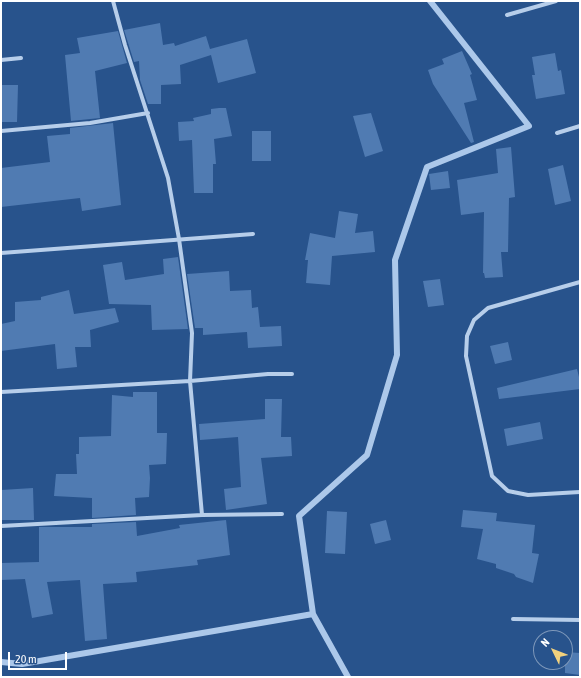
<!DOCTYPE html>
<html>
<head>
<meta charset="utf-8">
<style>
	body { margin:0 }
	#map { position:relative; width:581px; height:678px; overflow:hidden; background:#28538c; font-family:"Asap Condensed",sans-serif }
	canvas { display:block }
	.frame { position:absolute; inset:0; border:2px solid #fff; pointer-events:none }
	.north { position:absolute; left:533px; top:630px; width:40px; height:40px; box-sizing:border-box; background:#28538c; border:1px solid #7e98ba; border-radius:50%; rotate:313deg; font-size:11px; font-weight:700; line-height:16px; text-align:center; color:#fff }
	.north::after { content:''; display:block; margin:auto; width:14px; height:18px; background:#f2d17d; clip-path:polygon(50% 0,100% 100%,50% 72%,0 100%) }
	.scale { position:absolute; left:8px; top:652px; width:59px; height:18px; box-sizing:border-box; border:2px solid #fff; border-top:0; padding-left:5px; font-size:12px; line-height:14px; white-space:nowrap; color:#fff; -webkit-text-stroke:3px #28538c; paint-order:stroke }
</style>
</head>
<body>
<div id="map">
<canvas width="581" height="678"></canvas>
<div class="frame"></div>
<div class="north">N</div>
<div class="scale">20 m</div>
</div>
<script>
const ctx = document.querySelector('canvas').getContext('2d');
ctx.lineJoin = 'round';
function stroke(path, color, width, dash) { ctx.strokeStyle = color; ctx.lineWidth = width; ctx.lineCap = dash ? 'butt' : 'round'; ctx.setLineDash(dash || []); ctx.stroke(path); }
function paint(path, color) { ctx.fillStyle = color; ctx.fill(path, 'evenodd'); }
const stream = new Path2D(`
	M313,614L299,516L367,455L397,355L395,260L427,167L529,126L430,1
	M1,662L22,664L313,614L348,677`);
const building = new Path2D(`
	M160,23L163,45L174,43L175,46L206,36L210,49L247,39L256,73L218,83L211,55L180,65L181,84L161,85V104H148L140,80L139,61L134,62L124,30Z
	M118,31L127,63L95,71L100,118L71,121L65,55L80,53L77,38Z
	M462,51L472,74L470,75L477,100L464,103L474,142L471,143L433,84L428,70L444,64L442,59Z
	M555,53L558,71L561,70L565,94L536,99L532,75H535L532,57Z
	M1,85H18L17,122H1Z
	M219,108H226L232,136L214,139L216,164H213V193H194L192,140L179,141L178,122L194,121L193,118L211,114V109Z
	M371,113L383,151L365,157L353,116Z
	M113,123L121,205L82,211L80,198L1,207V168L50,162L47,136L70,134V128Z
	M252,131H271V161H252Z
	M511,147L515,197L509,198L508,252H501L503,277L485,278L484,273H483L484,212L461,215L457,180L498,173L496,149Z
	M563,165L571,201L555,205L548,169Z
	M448,171L450,188L431,190L429,174Z
	M339,211L358,214L355,233L373,231L375,252L332,256L330,285L306,283L308,260H305L310,233L335,238Z
	M178,257L188,329L152,330L151,305L109,304L103,265L122,262L125,280L164,274L163,259Z
	M229,271L230,291L251,290L252,308L258,307L260,327L281,326L282,346L248,348L247,332L203,335V328H195L187,274Z
	M440,279L444,305L428,307L423,281Z
	M69,290L74,314L115,308L119,322L90,330L91,347H75L77,367L57,369L55,344L1,351V324L15,321V302L41,300V297Z
	M508,342L512,360L495,364L490,346Z
	M577,369L580,381V389L499,399L497,388Z
	M133,392H157V433H167L166,464L149,465L150,478L149,497L135,498L136,515L92,518V498L54,496L56,474H77L76,454H79V437L111,436L112,395L133,397Z
	M265,399H282L281,437H291L292,456L261,458L267,504L226,510L224,489L241,487L238,437L200,440L199,424L265,419Z
	M540,422L543,439L507,446L504,429Z
	M33,488L34,520H1V490Z
	M463,510L497,513L496,521L535,525L532,553L539,554L533,583L516,577L514,574L496,568V564L477,559L483,529L461,527Z
	M327,511L347,512L345,554L325,553Z
	M226,520L230,555L197,560L198,565L136,572L137,582L103,584L107,639L85,641L80,580L47,582L53,614L32,618L25,579L1,580V563L39,562V527H92V524L136,522L137,536L180,528L179,525Z
	M386,520L391,540L375,544L370,524Z
	M565,652L580,653V675L565,673Z`);
const minor = new Path2D(`
	M113,1L125,45L168,178L179,239L192,333L190,381L202,515
	M507,15L556,1
	M1,60L21,58
	M1,131L90,123L148,113
	M557,133L580,126
	M1,253L253,234
	M580,282L488,308L474,320L467,336L466,356L492,476L508,491L528,495L580,492
	M1,392L190,381L268,374H292
	M1,526L202,515L282,514
	M513,619L580,620`);
stroke(stream, '#acc8ea', 6);
paint(building, '#507bb2');
stroke(minor, '#b7ceea', 4);
</script>
</body>
</html>
